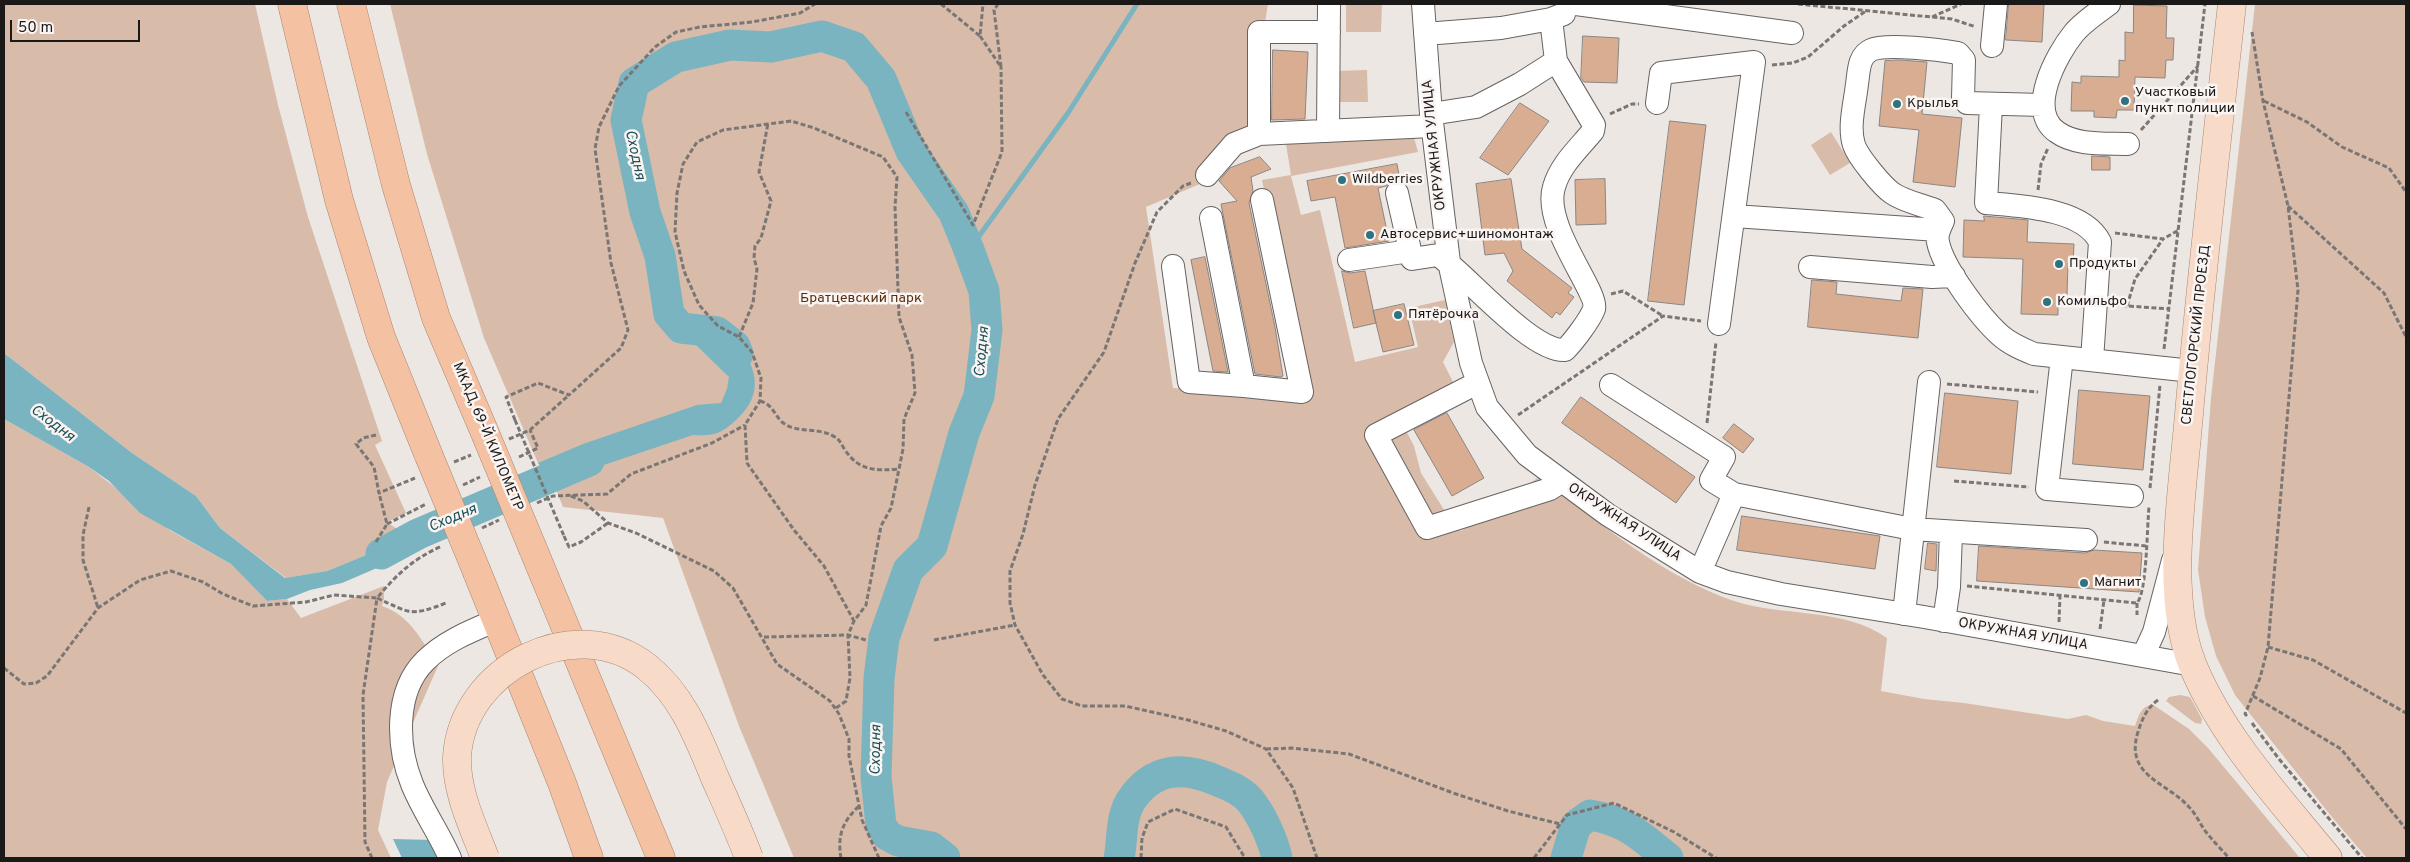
<!DOCTYPE html>
<html>
<head>
<meta charset="utf-8">
<style>
	body { margin:0 }
	#map { position:relative; width:2410px; height:862px; overflow:hidden; background:#ede7e4; font-family:Overpass,sans-serif }
	canvas { display:block }
	.frame { position:absolute; inset:0; border:5px solid #1b1918; pointer-events:none }
	.scale { position:absolute; left:10px; top:20px; width:130px; height:22px; box-sizing:border-box; border:2px solid #1b1918; border-top:0; padding-left:6px; font-size:15px; line-height:18px; white-space:nowrap; color:#1b1918; -webkit-text-stroke:4px #faf5f2; paint-order:stroke }
</style>
</head>
<body>
<div id="map">
<canvas width="2410" height="862"></canvas>
<div class="frame"></div>
<div class="scale">50 m</div>
</div>
<script>
const ctx = document.querySelector('canvas').getContext('2d');
ctx.lineJoin = 'round';
function paint(path, color) { ctx.fillStyle = color; ctx.fill(path, 'evenodd'); }
function stroke(path, color, width, dash) { ctx.strokeStyle = color; ctx.lineWidth = width; ctx.lineCap = dash ? 'butt' : 'round'; ctx.setLineDash(dash || []); ctx.stroke(path); }
function write(font, color, halo, rows, align = 'center') {
  ctx.font = font + ' Overpass,sans-serif'; ctx.lineWidth = 5; ctx.setLineDash([]); ctx.textBaseline = 'middle'; ctx.strokeStyle = halo; ctx.fillStyle = color; for (const [text, x, y, turn = 0] of rows) {
    ctx.save(); ctx.translate(x, y); ctx.rotate((+turn || 0) * Math.PI / 180); ctx.textAlign = isNaN(turn) ? turn : align; if (halo) ctx.strokeText(text, 0, 0); ctx.fillText(text, 0, 0); ctx.restore();
  }
}
const green = new Path2D(`
	M4,4H255L278,105L308,217L382,441L375,445L406,513L387,522L397,529L413,527L376,551L327,571L286,578L220,528L196,496L132,453L4,353Z
	M390,4H1268L1248,129L1209,180L1146,207L1173,388L1308,402L1262,180L1291,175L1286,144L1413,134L1418,152L1291,176L1301,215L1320,210L1355,362L1418,347L1409,308L1445,300L1454,342L1443,362L1455,386L1400,419L1414,446L1421,473L1446,513L1461,531L1539,477C1597,521 1665,578 1734,601C1783,617 1844,607 1887,638L1881,691L1924,699L1964,703L2068,719L2086,715L2103,721L2135,726C2139,715 2140,708 2152,704L2189,729L2208,748L2300,858H794L739,726L663,518L563,507L553,482L538,463L484,338L427,154Z
	M1346,4H1382L1381,32H1346Z
	M2255,4H2406V858H2367L2331,816L2235,695L2216,656L2205,617L2198,570L2211,398Z
	M1367,70L1368,102H1337L1336,71Z
	M1831,132L1850,163L1830,175L1811,145Z
	M4,419L89,467L171,531L231,564L267,601L287,599L301,618L384,586V599L382,606C411,616 422,641 438,666L387,782L378,830L391,858H4Z
	M2180,695L2190,697L2202,719L2201,724L2195,723L2166,701L2169,697Z`);
const water = new Path2D(`
	M712,323C746,345 775,385 737,419C721,434 715,436 693,435L553,482L538,463L583,444L697,405L721,403L727,389L729,377L694,343Z
	M4,353L132,453L196,496L220,528L285,578L327,571L376,551L413,527L420,543L377,568L342,583L310,590L287,599L267,601L231,564L140,513L109,481L89,467L4,419Z
	M393,839L434,840L442,858H402Z`);
const stream = new Path2D(`
	M969,250L1068,113L1137,4`);
const river = new Path2D(`
	M738,354L735,346L717,332L681,328L669,314L660,256L645,212L626,120L634,83L676,57L730,45L771,47L822,36L854,47L881,79L911,151L954,213L969,250L984,291L987,330L979,396L964,433L932,546L908,570L884,638L879,678L876,777L881,825L887,835L898,841L931,847L945,858
	M381,554L418,534L589,461
	M1119,858C1123,840 1120,820 1130,802C1153,766 1185,766 1220,782C1232,787 1244,792 1252,803C1263,818 1273,840 1277,858
	M1566,858L1576,825L1590,815C1627,821 1640,836 1668,858`);
const building = new Path2D(`
	M2009,4H2044L2042,42L2006,40Z
	M2134,5L2167,6L2166,38H2174L2173,60H2166L2165,78L2135,77L2134,110H2117L2116,118L2094,117V111H2071L2072,82L2081,83V76L2119,77V60L2125,61V32L2133,33Z
	M1583,36L1619,38L1617,83L1584,82L1581,78Z
	M1273,50L1308,52L1305,119L1272,120Z
	M1900,60L1927,62L1922,114L1962,118L1955,187L1913,182L1919,130L1879,126L1885,61Z
	M1520,103L1549,121L1508,175L1480,158Z
	M1670,121L1706,125L1684,305L1648,301Z
	M2092,156L2110,157V170H2092Z
	M1260,157L1271,169L1251,177L1253,191L1249,203L1275,327L1283,376L1281,377L1255,374L1221,204L1237,201L1219,181L1230,168Z
	M1397,164L1400,180H1394L1386,186L1378,188L1389,241L1345,248L1335,197L1311,201L1307,181Z
	M1511,179L1522,249L1572,288L1568,293L1574,297L1560,315L1556,312L1552,318L1507,281L1513,271L1504,253L1485,255L1476,184Z
	M1605,179L1606,224L1576,225L1575,180Z
	M1984,216L2028,220L2027,242L2074,244L2073,263H2068L2067,295L2058,294V315L2021,314L2023,259L1963,257L1964,220L1984,221Z
	M1205,257L1228,372L1213,371L1191,260Z
	M1342,271L1350,273L1365,271L1376,323L1354,328Z
	M1812,280L1837,282L1836,294L1901,301L1903,288L1923,289L1918,338L1808,327Z
	M1404,304L1414,345L1383,352L1373,311Z
	M2079,390L2150,396L2143,470L2073,464Z
	M1945,393L2018,401L2011,474L1937,467Z
	M1581,397L1695,477L1676,503L1562,423Z
	M1447,413L1484,478L1452,496L1414,430Z
	M1734,424L1754,439L1743,453L1723,438Z
	M1742,516L1880,536L1875,569L1737,550Z
	M1928,543L1937,544L1936,571L1925,569Z
	M1979,546L2085,553L2094,550L2142,553L2139,592L1977,581Z`);
const path = new Path2D(`
	M941,4L980,36L983,4
	M1798,4L1952,19L1976,27
	M1932,17L1961,4
	M980,36L1001,67L994,10L998,4
	M1772,65L1793,63L1808,57L1844,26L1866,11
	M2264,101L2307,122L2342,147L2389,168L2406,192
	M906,112L973,225L1002,152L1001,67
	M1610,114L1632,104H1639
	M2141,130L2198,66
	M1191,183L1183,186L1157,212L1135,263L1104,352L1058,419L1035,485L1023,534L1010,571V603L1015,625L1043,675L1062,699L1082,706H1125L1188,720L1226,731L1266,749L1293,788L1317,858
	M2038,190L2041,164L2048,148
	M2288,206L2384,293L2406,337
	M2115,233L2163,239L2179,230
	M1611,294L1623,291L1663,316
	M2114,305L2170,309
	M2127,306L2135,279L2163,239
	M739,337L753,303L757,269L754,258L755,246L761,238L771,201L759,172L768,123
	M2164,349L2205,4
	M1947,384L2038,392
	M760,401C772,404 774,414 782,422C796,434 818,427 833,436C840,439 841,444 845,450C859,471 876,471 899,469
	M1518,415L1663,316L1701,321
	M515,420L506,397L538,383L569,395L621,348L628,330L611,263L595,149L599,127L619,86L655,47L676,32L700,27L752,22L800,13L815,4
	M1707,423L1716,342
	M376,435L363,438L356,444L374,467L379,493L415,478
	M509,439L530,430L569,395
	M519,457L538,448L530,430
	M454,462L471,455
	M1954,481L2029,487
	M463,485L480,477
	M2150,488L2160,385
	M571,496L583,501L608,523L636,533L714,571L733,588L777,664L830,701L839,714L849,739V756L862,820L879,858
	M537,503L553,496L607,494L631,474L712,443L745,425
	M89,507L83,535V560L98,608
	M387,524L426,504
	M482,528L499,520
	M564,536L569,547L581,542L608,523
	M376,542L387,524L379,493
	M2104,542L2146,546
	M1967,586L2137,603C2147,592 2147,526 2149,507
	M2137,603V615
	M2059,622L2060,595
	M2100,629L2104,600
	M764,637L848,635L866,640
	M934,640L1015,625
	M2268,647L2313,660L2406,713
	M4,668L24,684L36,683L47,676L98,608L140,580L171,571L203,582L223,594L253,606L306,602L334,595L377,598C397,574 413,559 442,546
	M2253,696L2341,749L2406,829
	M2158,700C2147,708 2142,719 2138,732C2124,776 2167,782 2189,807C2196,814 2200,824 2206,832C2213,841 2222,850 2229,858
	M836,708L846,701L850,678L848,635L854,621L866,605L881,526L891,508L899,469L903,449L904,419L915,393L912,355L899,317L895,207L897,177L883,157L814,128L791,121L723,130L697,142L683,164L677,193L675,232L684,271L699,305L718,326L739,337L752,352L761,378L760,401L745,425L747,463L794,530L824,566L854,621
	M2247,716L2245,714L2260,678L2268,647L2298,290L2288,206L2263,101L2252,32
	M2252,723L2279,759L2362,858
	M1266,749L1292,748L1349,754L1456,794L1508,811L1560,824
	M372,858L365,842L363,695L377,598C410,613 410,617 446,603
	M841,858C837,835 843,821 859,806
	M1141,858L1142,838L1148,822L1175,809L1226,827L1245,858
	M1534,858L1567,815L1614,803L1674,832L1716,858`);
const minor = new Path2D(`
	M1423,4L1431,114L1449,262L1471,363L1487,407L1527,455L1608,515L1700,572L1727,582L1781,594L1924,617L2193,665
	M1576,4L1792,33
	M2109,4C2097,13 2083,22 2074,33C2056,55 2026,111 2057,132C2076,146 2106,143 2128,144
	M1329,32H1259V134L1432,126
	M1425,34L1501,28L1551,19L1564,14
	M1992,46L1996,4
	M1657,103L1661,73L1754,62L1719,324
	M1991,105L1986,203C2020,206 2083,208 2100,242L2092,360
	M2043,105L1967,103L1963,98L1964,60L1958,53C1941,50 1886,43 1871,50C1858,56 1859,72 1857,84C1855,103 1848,127 1854,145C1858,157 1882,186 1892,193C1903,201 1922,205 1935,210L1943,221C1940,228 1936,234 1938,242C1943,268 1981,318 2000,335C2010,344 2022,349 2034,354L2192,371
	M1431,114L1476,107L1520,84L1556,61
	M1328,131L1329,4
	M1207,175L1234,144L1259,134
	M1397,193L1412,259L1438,255C1467,275 1531,352 1565,350C1573,342 1590,320 1594,309C1599,292 1542,226 1554,187C1560,165 1579,148 1593,131L1594,125L1556,61L1551,19
	M1734,216L1938,230
	M1211,218L1244,386L1302,392L1262,200
	M1349,260L1410,251
	M1173,266L1189,382L1244,386
	M1810,267L1932,277L1954,276
	M2062,357L2047,489L2132,496
	M1477,383L1376,435L1427,528L1550,489L1561,482
	M1611,385L1724,457L1711,480L1734,494L1912,529L2086,540
	M1700,572L1734,494
	M1904,614L1929,382
	M1944,621L1949,587L1951,533
	M2143,656L2154,632L2173,560
	M450,858C439,833 422,809 412,784C397,747 394,692 425,661C445,641 471,631 497,620`);
const major = new Path2D(`
	M2232,4C2217,140 2201,277 2189,414C2183,489 2164,596 2193,666C2223,738 2279,798 2328,858`);
const highway = new Path2D(`
	M292,4L339,200L381,337L429,456
	M351,4L396,185L436,318L485,433
	M533,549L661,858
	M477,572L562,783L589,858`);
const pathBridge = new Path2D(`
	M515,420L564,536`);
const majorBridge = new Path2D(`
	M485,858C473,826 456,792 457,757C462,669 575,610 647,667C683,696 698,737 715,778C727,805 739,831 749,858`);
const highwayBridge = new Path2D(`
	M485,433L533,549
	M429,456L477,572`);
const markers = [
	[2125,101,5,"#2d7381"],
	[1897,104,5,"#2d7381"],
	[1342,180,5,"#2d7381"],
	[1370,235,5,"#2d7381"],
	[2059,264,5,"#2d7381"],
	[2047,302,5,"#2d7381"],
	[1398,315,5,"#2d7381"],
	[2084,583,5,"#2d7381"]
];
const poiNames = [
	["Участковый",2135,93],
	["пункт полиции",2135,109],
	["Крылья",1907,104],
	["Wildberries",1352,180],
	["Автосервис+шиномонтаж",1380,235],
	["Продукты",2069,264],
	["Комильфо",2057,302],
	["Пятёрочка",1408,315],
	["Магнит",2094,583]
];
const streetNames = [
	["ОКРУЖНАЯ УЛИЦА",1435,145,-96],
	["СВЕТЛОГОРСКИЙ ПРОЕЗД",2197,335,-84],
	["МКАД, 69-Й КИЛОМЕТР",487,437,67],
	["ОКРУЖНАЯ УЛИЦА",1624,523,33],
	["ОКРУЖНАЯ УЛИЦА",2023,635,10]
];
const parkNames = [
	["Братцевский парк",861,299]
];
const waterNames = [
	["Сходня",634,155,78],
	["Сходня",983,352,-85],
	["Сходня",52,424,37],
	["Сходня",453,519,-23],
	["Сходня",877,750,-89]
];
paint(green, '#d8bba9');
paint(water, '#7ab4c0');
stroke(stream, '#7ab4c0', 5);
stroke(river, '#7ab4c0', 31);
paint(building, '#d8ad92');
stroke(building, '#8a8683', 1);
stroke(minor, '#686361', 24);
stroke(major, '#a88772', 29);
stroke(highway, '#a88772', 29);
stroke(path, '#7a7674', 3, [5, 2.5]);
stroke(minor, '#fff', 22);
stroke(major, '#f8dac8', 28);
stroke(highway, '#f4c2a3', 28);
stroke(majorBridge, '#a88772', 29, []);
stroke(highwayBridge, '#a88772', 29, []);
stroke(pathBridge, '#7a7674', 3, [5, 2.5]);
stroke(majorBridge, '#f8dac8', 28);
stroke(highwayBridge, '#f4c2a3', 28);
for (const [x, y, r, color] of markers) { const dot = new Path2D(); dot.arc(x, y, r, 0, 2 * Math.PI); ctx.fillStyle = color; ctx.fill(dot); stroke(dot, '#faf5f2', 2); }
write('14px', '#1b1918', '#faf5f2', poiNames, 'left');
write('14px', '#1b1918', '#faf5f2', streetNames);
write('14px', '#582e10', '#faf5f2', parkNames);
write('italic 15px', '#1e505a', '#faf5f2', waterNames);
</script>
</body>
</html>
